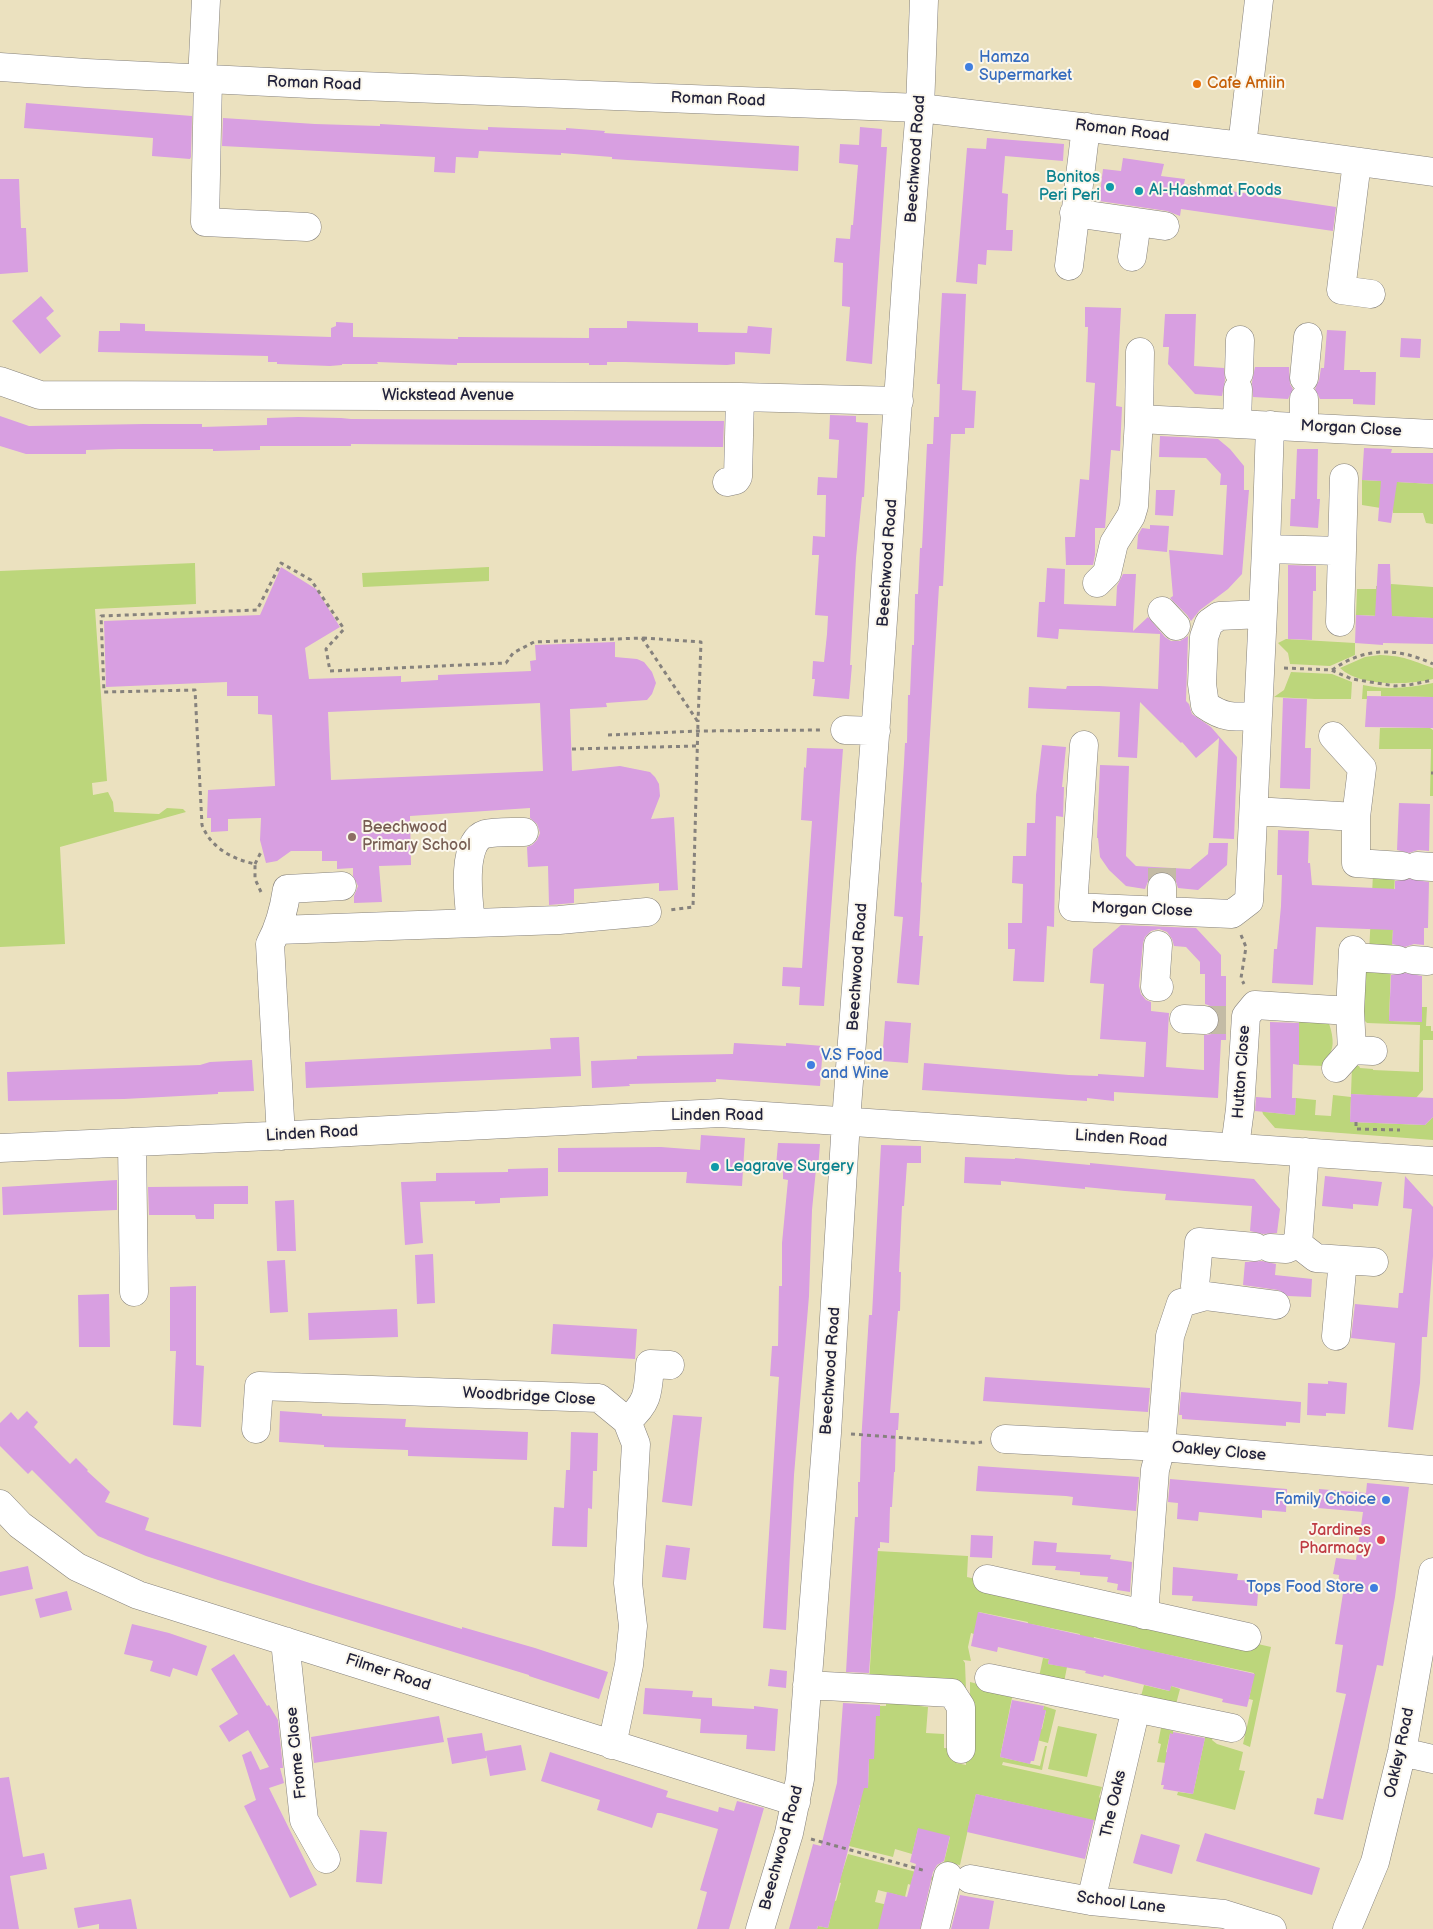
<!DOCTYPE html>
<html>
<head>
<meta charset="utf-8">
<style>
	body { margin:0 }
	canvas { display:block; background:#ebe1bf }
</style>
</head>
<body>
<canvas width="1433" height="1929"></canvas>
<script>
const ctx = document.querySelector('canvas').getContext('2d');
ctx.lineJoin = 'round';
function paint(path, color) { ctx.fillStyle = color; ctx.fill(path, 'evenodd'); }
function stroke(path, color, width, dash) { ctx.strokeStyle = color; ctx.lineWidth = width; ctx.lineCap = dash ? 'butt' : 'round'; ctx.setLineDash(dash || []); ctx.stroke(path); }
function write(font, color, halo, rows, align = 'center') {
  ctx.font = font + ' "Balsamiq Sans",sans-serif'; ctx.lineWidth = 4; ctx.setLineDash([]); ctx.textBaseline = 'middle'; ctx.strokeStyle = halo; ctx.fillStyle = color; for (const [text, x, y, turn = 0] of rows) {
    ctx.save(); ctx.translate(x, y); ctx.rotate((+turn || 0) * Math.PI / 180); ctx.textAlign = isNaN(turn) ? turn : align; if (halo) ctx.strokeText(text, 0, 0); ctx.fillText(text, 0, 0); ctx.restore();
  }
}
const green = new Path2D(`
	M1362,480L1433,484V524L1426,523L1423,513H1393V510L1362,505Z
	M195,563L196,604L95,609L107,781L92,783L93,795L108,792L113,802L114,812L159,814L167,808L183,809L186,812L60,847L65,944L0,947V571Z
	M489,567V581L363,587L362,573Z
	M1391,584L1433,587V618L1356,615L1357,589H1376V586L1390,587Z
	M1286,639L1355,643V655L1330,666L1290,664L1288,653L1278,643Z
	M1380,655C1404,656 1411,660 1433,668V679C1408,685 1360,687 1340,668L1365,657Z
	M1291,672L1332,674L1352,682L1351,699H1315L1274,697L1284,690Z
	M1433,683V697L1381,696V691H1367V699H1362L1363,685C1386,690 1410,688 1433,683Z
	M1380,728H1430L1433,730V796H1430L1431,749H1379Z
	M1395,870L1392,954L1369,953L1373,874Z
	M1391,965L1389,1021L1420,1022L1421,1007H1427L1426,1026H1431V1031H1433V1040H1423V1090L1416,1098L1351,1094L1352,1066H1359L1360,1068L1373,1069V1070L1419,1072L1420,1025L1367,1023L1360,1016L1364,971Z
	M1327,1019C1331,1027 1335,1043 1331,1051C1329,1057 1325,1058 1324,1066L1299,1065V1020Z
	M1333,1095L1351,1097L1350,1122L1425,1125L1433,1117V1140L1275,1128L1263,1114L1260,1104L1265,1105V1112L1295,1115L1296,1098L1316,1100L1315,1115L1331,1116Z
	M877,1551L968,1556L967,1577L1271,1647L1250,1747L1243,1744L1253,1700L1249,1699L1254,1673L1151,1651L1139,1653L1140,1648L1094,1637L1092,1643L1079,1640L1080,1634L1031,1624L1021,1652L1028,1622L979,1612L974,1634L971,1633L968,1647L971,1661L963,1660L965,1663L966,1690L869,1683Z
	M1043,1658L1049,1659L1048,1664L1067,1667L1064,1682L1039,1677Z
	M970,1682L1013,1693L1000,1757L1040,1766L1045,1746H1047L1042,1770L1003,1762L1002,1765L1102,1787L1099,1797L1102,1800L1096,1821L976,1794L960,1865L944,1862L950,1837L918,1829L912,1854L895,1849L893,1857L825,1840L850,1842L860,1805L837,1799L839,1787L868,1788L869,1759H874L873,1716H879L880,1706H886V1694L921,1697L920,1706L928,1707L926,1733L944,1734V1748L956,1749V1763L966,1765V1711H970Z
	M1144,1685L1169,1691L1171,1686L1180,1689L1175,1708L1140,1700Z
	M1044,1706L1056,1710L1048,1743L1037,1740L1040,1729H1042L1046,1711L1043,1710Z
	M1058,1726L1097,1734L1087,1777L1048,1769Z
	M1161,1728L1173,1731V1734H1170L1166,1752L1168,1753L1166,1763L1157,1762L1161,1744L1158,1743Z
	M1206,1733L1213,1736L1212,1740L1217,1744L1243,1752L1239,1770L1245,1771L1235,1810L1177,1795L1178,1792L1193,1794Z
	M848,1854L935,1877L934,1881L913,1876L911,1885L908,1884L905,1897L878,1890L875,1902L896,1907L878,1929H817L818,1926L828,1928L833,1907L826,1898L836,1901L841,1883L831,1880L841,1876Z`);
const building = new Path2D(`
	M26,103L192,116L191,157L190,159L152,156L153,138L24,128Z
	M223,118L315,124L380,126V124L488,130V127L566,130V128L605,131L604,133L799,146L798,171L612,159V157L561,153V155L479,151L478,158L456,157L455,173L434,172L435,157L222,146Z
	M860,127L882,129L881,147H887L872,364L846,361L850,307L842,306L843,263L834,262L836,238L850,239L851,225H853L858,165L839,163L840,144L859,145Z
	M987,138L1064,144L1063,161L1005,156L1002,193L1008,194L1006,230H1013L1012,251L987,250L986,265L978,264L977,284L956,282L967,148L986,149Z
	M1123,158L1164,164L1161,176L1185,179L1184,184L1336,207L1333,231L1181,209L1180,216L1167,211L1099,201L1103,169L1121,171Z
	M0,179H19L21,228H26L28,272L0,274Z
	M942,293L966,294L962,390L976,391L975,409L974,428H965V434H951L943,586H939L921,882L922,883L919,936H923L919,985L897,983L903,917L894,916L904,763L905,743H907L908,695H910L912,645H914L915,594H918L920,548H922L927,444H933L934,417H939L940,384H937Z
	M41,296L54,311L46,318L61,336L40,354L12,321Z
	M1085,307L1121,308L1116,406L1122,407L1120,451L1111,450L1105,528H1095V555L1093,565H1066L1065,537H1075L1080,479L1089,480L1095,383L1086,382L1088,327H1085Z
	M1165,314H1196L1194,366L1224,368L1225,380L1222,396L1195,394L1168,364L1169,347H1163Z
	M627,321L698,323V332L747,333L748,326L772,328L770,354L735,352V364L727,365L625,362H607V365H589V363H457V365L377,362L378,364H342V365L330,366L277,364V362H268V356L98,352L99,331H120V323L145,324V331L331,337V328L336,326V322L353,323V337L458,339V337L589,338V328H627Z
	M1327,330L1346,331L1344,370H1360V372H1376L1375,405L1353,404V399H1320L1315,389L1319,380L1321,368H1324Z
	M1401,338L1421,339L1420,358L1400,357Z
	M1255,367H1289L1290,384L1293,389L1288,399L1253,397L1252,382Z
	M830,415L856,416V422L868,423L864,497H862L856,558L850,665H852L849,699L813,696L815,679H812L813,661L824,662L827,634L828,616L815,615L819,555H812L813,536L825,537L826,495H817L818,477L837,478L839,440L829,439Z
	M0,416L29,426L144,424H202V427L267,425V418L298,417L341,418L351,419L724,421L723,447L351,444V446H260V450L213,451V449H119L86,450V454H26L0,446Z
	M1160,436L1218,439L1230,449L1244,466V490H1249L1242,574L1228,589L1200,610L1191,621L1187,615L1170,598L1173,596L1169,550L1223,555L1227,485H1220L1221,474L1206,458L1159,457Z
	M1364,448L1392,449L1391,453H1433V484L1397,482L1391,523L1378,521L1381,481L1362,480Z
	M1297,449H1318L1317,499H1320L1318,528L1290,526L1291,499H1295Z
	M1156,490H1175L1173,516L1155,515Z
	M1150,525L1169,526L1167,552L1137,549L1138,535L1142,528L1150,529Z
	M1378,564H1390L1392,616L1433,618V644L1383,643V645L1355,643L1356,615L1375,616Z
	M1288,565L1316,566V591H1313L1312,640L1288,639Z
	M281,567L316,589L340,627L305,648L309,679L401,676V682L438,680V675L531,671L530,661L536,660L535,645L615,642V657L637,659L644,662L652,672L656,683L652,694L647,700L606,703L607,707L570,709L572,771L620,766L650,772L655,777L659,784L660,796L651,819L674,817L678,890L659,891V883L574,889V903L549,905L548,866L528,867L527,847L532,845L537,840L540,833L537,824L530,818V808L410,816L411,865L379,866L382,902L354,903V896L358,886L353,876V868L337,869V861H322V851H291L277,861L266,863L260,840L261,818L228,819V831L211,832V818H207L208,790L275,786L272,715L258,714V696H227V682L106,687L104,621L260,615ZM540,703L543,771L331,780L328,712Z
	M1047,568L1065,569L1064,604L1116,606L1117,586L1123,574H1136L1133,631L1148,617L1165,637L1171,641H1180L1188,636L1186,701L1189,704L1192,714L1211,727L1237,757L1234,839L1213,838L1219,738L1196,758L1182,742L1181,743L1140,702L1137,758L1118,757L1120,712L1028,708L1029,687L1066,689L1067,686H1099L1158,689L1160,634L1059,629L1058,639L1037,637L1039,602H1045Z
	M1367,696L1433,697V728L1365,727Z
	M1283,698L1307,699L1305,748H1311L1310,789L1280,788Z
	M1042,745L1066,747L1062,787H1064L1063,817L1056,816L1054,927L1047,926L1044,982L1013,981L1015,949H1008V923H1022L1023,884L1012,883L1013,856H1026L1027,823H1035L1036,795Z
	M807,748L843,749L824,1006L799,1005L800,987L782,986L783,967L802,968L812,821L801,820L804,767L806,768Z
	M1100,765L1129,766L1126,856L1136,866L1190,869L1208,854L1209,843H1228L1227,865L1198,890L1178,888L1175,879L1169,873L1162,871L1154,874L1149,879L1145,889L1126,886L1109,870L1100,857L1098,838H1097Z
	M1399,803L1430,804L1429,851L1418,850L1409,853L1397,850Z
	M1278,830L1309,831L1308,863H1310L1312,885L1395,889V881L1410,879L1429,882L1428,928H1424V945L1414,944L1405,947L1392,944L1393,930L1316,927L1313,985L1272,983L1274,949H1277L1281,906L1282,875H1277Z
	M1121,925L1196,928L1221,955V976H1226V1040H1221L1218,1098L1114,1092V1101L1087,1098V1101L922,1090L924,1063L1069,1075L1098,1076V1074L1144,1077L1146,1042L1100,1039L1104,984L1090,983L1093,949ZM1159,929L1167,932L1172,939L1174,946L1186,947L1200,962V974H1205V1004L1213,1007L1218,1013L1220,1020L1217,1028L1212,1034L1204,1035V1070L1166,1067L1169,1013L1151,1011V1002L1146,1000L1141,994L1139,986L1143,943L1145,937L1151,931Z
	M1406,973L1422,976V1022L1389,1021L1391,975Z
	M885,1021L911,1023L908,1063L882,1061Z
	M1270,1022L1299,1023V1065L1293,1064L1292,1098H1296L1295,1115L1255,1111L1256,1097L1271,1098Z
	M579,1037L581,1076L306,1088L305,1062L551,1049L550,1038Z
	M734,1043L786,1046V1043L823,1046L820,1086L716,1079V1082L629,1084L630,1086L592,1088L591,1061L637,1059V1056L733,1054Z
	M252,1060L254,1091L218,1092V1094L124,1099L8,1101L7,1072L200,1065L210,1062Z
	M1351,1094L1433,1098V1117L1425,1125L1350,1122Z
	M701,1135L745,1138L742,1186L686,1183L687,1172H558V1148L661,1147L700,1150Z
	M778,1143L820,1144L818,1169H816L812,1210L809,1296L794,1475L786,1630L763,1628L779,1377L770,1376L772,1346H778L779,1286H782V1243L788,1180L783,1179V1167L776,1166Z
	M881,1145L921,1146V1163H907L904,1206H902L899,1272H901L900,1311H898L890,1413H899L898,1430H896L895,1472H894L892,1507H890L889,1543L880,1542V1548H878L869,1673L846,1672L855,1517H858V1482H860L861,1443L869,1315H872Z
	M965,1157L1015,1159V1158L1090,1165V1163L1254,1179L1280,1209L1277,1233L1263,1234L1250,1231L1252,1206L1165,1200L1166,1194L1125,1191L1085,1187V1189L1001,1181V1185L964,1183Z
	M548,1168V1196L500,1198V1203L475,1204V1201L420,1202L423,1243L405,1245L401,1182L436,1181V1173L508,1172V1169Z
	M1325,1176L1382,1182L1378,1206L1353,1204V1209L1322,1206Z
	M1405,1176L1433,1207V1256L1427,1337H1422L1420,1383L1413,1430L1388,1427L1395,1343L1351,1338L1355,1304L1398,1308L1399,1293H1403L1412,1209L1403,1208Z
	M117,1180V1210L3,1215L2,1187Z
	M248,1186V1204H214V1219H196L195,1215H149L148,1187Z
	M294,1200L296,1251H277L275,1201Z
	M433,1254L435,1303L417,1304L415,1255Z
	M285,1260L288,1312L270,1313L267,1261Z
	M1262,1261L1276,1264L1275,1275L1312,1279L1311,1297L1288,1296L1278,1290L1243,1285L1245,1262Z
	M196,1286V1365L204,1366L201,1427L173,1425L176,1351H170V1287Z
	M109,1294L110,1347H79L78,1295Z
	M397,1309L398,1337L309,1340L308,1313Z
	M553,1324L637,1329L635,1359L551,1354Z
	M985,1377L1150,1388L1148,1412L983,1401Z
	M1328,1381L1347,1383L1345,1414L1326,1413V1416L1307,1415L1308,1383L1328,1384Z
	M1181,1392L1301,1402L1300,1423L1286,1422V1426L1182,1419V1415H1179Z
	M27,1411L38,1422L34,1427L62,1456L70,1464L76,1458L88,1470L87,1471L110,1492L105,1502L149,1518L145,1530L313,1584L462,1629V1627L535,1648L608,1672L599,1699L529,1676V1675L218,1580L146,1556L98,1536L32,1470L28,1474L0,1446V1423L11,1412L18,1420Z
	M280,1411L322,1414V1416L406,1419L405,1427L528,1432L527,1460L408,1456V1450L324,1447V1445L279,1442Z
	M673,1415L702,1417L692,1506L662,1502Z
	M571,1432L598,1433L597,1471H593L592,1509L588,1508L587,1547L552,1546L554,1507L564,1508L566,1470H570Z
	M978,1466L1139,1477L1136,1511L1072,1505L1073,1497L1066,1496L976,1491Z
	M1170,1479L1287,1489L1286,1512L1262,1510V1518L1199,1512L1198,1521L1177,1519L1178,1503L1168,1502Z
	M1367,1483L1409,1487L1395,1597L1383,1666L1377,1665L1343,1820L1314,1814L1317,1798L1323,1799L1346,1694L1336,1692L1343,1645L1335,1644L1344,1587L1338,1586L1339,1575L1333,1574L1336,1558L1356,1560L1363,1512L1318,1508L1319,1489L1366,1493Z
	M971,1535L993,1536L992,1558L970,1557Z
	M1034,1541L1057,1543L1056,1552L1111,1555L1110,1559L1132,1562L1130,1592L1117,1590L1118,1584L1107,1582L1108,1577L1080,1575V1572L1055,1570L1056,1566L1032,1565Z
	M666,1545L690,1548L686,1580L662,1577Z
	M28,1566L33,1589L0,1596V1572Z
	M1173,1567L1238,1574L1237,1580L1259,1581L1257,1606L1192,1601L1193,1596L1172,1595Z
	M67,1591L72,1610L40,1618L35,1599Z
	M978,1612L1255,1674L1247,1707L1222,1702L1223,1699L1171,1686L1170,1691L1104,1675L1103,1677L1085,1673L1086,1671L1048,1664L1049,1659L998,1647L997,1652L971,1646Z
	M132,1624L169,1633L207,1646L197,1676L173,1668L170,1677L150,1671L153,1661L124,1654Z
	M234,1654L267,1706L269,1705L278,1720L283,1768H280L284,1783L269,1788L317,1885L290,1898L244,1806L256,1800L242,1755L251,1751L260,1770L269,1767L248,1730L229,1742L219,1726L238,1714L211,1669Z
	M770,1669L787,1671L786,1688L768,1686Z
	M645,1688L693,1691L692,1697L712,1698V1706L754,1709V1706L778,1709L775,1751L746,1749L747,1735L700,1733L701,1719L643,1714Z
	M1012,1700L1044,1706L1043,1710H1046L1034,1761H1031L1030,1764L1000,1757Z
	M843,1703L880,1705V1716H876L874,1759H869L868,1788H864L828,1928L818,1926L817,1929H789L813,1844L821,1846L837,1783Z
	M439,1716L444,1742L314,1763L311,1737Z
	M1173,1732L1205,1738L1193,1794L1163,1789L1164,1785H1161L1170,1733L1173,1734Z
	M482,1733L485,1751L521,1745L526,1770L490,1776L486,1755V1758L452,1764L447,1738Z
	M550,1752L668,1791L666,1797L718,1812L719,1807L734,1811L737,1801L764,1808L729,1929H697L707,1892L700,1890L718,1829L661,1813H657L652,1828L597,1810L600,1800L541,1781Z
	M9,1777L23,1857L44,1853L47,1869L10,1876L19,1929H0V1778Z
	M976,1794L1094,1820L1085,1859L967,1832Z
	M918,1828L950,1836L944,1861L937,1865L933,1872L920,1929H878L887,1892L907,1897L916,1864L910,1862Z
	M360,1830L387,1832L382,1884L356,1882Z
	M1205,1833L1320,1868L1312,1895L1196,1861Z
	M1141,1834L1180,1845L1172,1874L1133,1863Z
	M960,1895L994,1901L989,1929H951Z
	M131,1899L137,1929H99V1924L78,1928L74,1908Z`);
const minorTunnel = new Path2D(`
	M1162,887V868
	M1204,1020H1226`);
const path = new Path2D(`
	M643,638L701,642L698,722
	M1284,668L1331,670L1352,679L1395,686L1409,685L1433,680
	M1332,670C1365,647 1397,647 1433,664
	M608,735L698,731L822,730
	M572,749L697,746
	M1431,773H1433
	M255,864L262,850
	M261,892L255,879V864C232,859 211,848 202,825L195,690L104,692L101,616L257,610L281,563L311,580L344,629L326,649L330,671L506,663L513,653L534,642L642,638L698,722L693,907L670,910
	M1241,935L1246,947L1241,978L1244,984
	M1356,1122V1129L1400,1130
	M851,1434L974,1443L982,1442
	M811,1839L926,1871`);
const minor = new Path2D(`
	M0,67L86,73L310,84L920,108L1242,146L1433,172
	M202,79L206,0
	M208,79L205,222L307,227
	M1242,146L1259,0
	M1357,162L1341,290L1371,294
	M1074,213L1165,226
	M1132,257L1137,222
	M1069,266L1086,127
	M1239,373L1240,340
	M1304,378L1308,337
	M0,381L40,395L740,397L899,401
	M1139,419L1140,352
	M1237,424L1238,389
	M1304,427V399
	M727,482L736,480L738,477L740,397
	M1266,549L1342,551
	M1097,583L1107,573L1114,543L1131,516L1134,506L1139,419L1433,434
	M1162,611L1176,626
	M1340,622L1344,478
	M1258,716C1234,717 1225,719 1205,705L1202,684L1204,637L1209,623L1219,616L1262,614
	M845,730L876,731
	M1333,736L1362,768L1356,817
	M1084,745L1073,907L1232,914L1249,901L1266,549L1270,425
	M1254,811L1356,817V863L1402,866
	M1417,866L1432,867
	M1162,911V887
	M471,923C469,904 460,842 485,834C496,831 512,832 524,832
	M278,930L559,920L647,912
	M1158,945L1155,987H1159
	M1353,957L1398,960
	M1413,960L1427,961
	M1350,1011L1353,950
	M1184,1019L1204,1020
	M1336,1068L1352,1050
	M281,1136L270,944C280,926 284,909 287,889L342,886
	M132,1142L134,1292
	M1235,1147L1240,1109L1246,1016L1255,1005L1350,1011L1352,1050L1373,1051
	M0,1148L292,1135L720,1113L1433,1161
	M1305,1152L1298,1244L1316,1258L1374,1262
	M1270,1248L1286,1249L1298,1244
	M1195,1286L1199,1242L1255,1247
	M1336,1336L1343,1260
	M627,1421C649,1402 648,1392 650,1364L670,1365
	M256,1429L259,1386L599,1398L627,1421L636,1444L628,1583L633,1626L629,1665L612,1745
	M1005,1439L1161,1447L1433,1470
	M0,1504L20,1525L77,1567L138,1595L796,1802
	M987,1579L1247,1637
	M1144,1615L1155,1470L1161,1447L1170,1336L1181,1303L1206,1296L1276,1305
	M285,1641L304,1820L326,1859
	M989,1678L1232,1728
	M807,1685L952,1693L961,1707V1749
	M1402,1752L1433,1759
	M970,1879L1091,1901L1224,1914L1272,1929
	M1091,1901L1136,1708
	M760,1929L789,1833L800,1779L827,1433L846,1121L876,722L907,269L920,108L924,0
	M935,1929L948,1876
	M1347,1929L1375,1862L1402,1752L1433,1572`);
const markers = [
	[969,67,5,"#3f7fe0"],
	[1197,84,5,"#e8710a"],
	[1110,187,5,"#0f9aa8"],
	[1139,191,5,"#0f9aa8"],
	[352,837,5,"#8d6e63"],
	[811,1065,5,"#3f7fe0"],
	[715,1167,5,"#0f9aa8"],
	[1386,1500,5,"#3f7fe0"],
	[1381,1540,5,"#e0444e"],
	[1374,1588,5,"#3f7fe0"]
];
const shopNames = [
	["Hamza",979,58],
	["Supermarket",979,76],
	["V.S Food",821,1056],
	["and Wine",821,1074],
	["Family Choice",1376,1500,"right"],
	["Tops Food Store",1364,1588,"right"]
];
const streetNames = [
	["Roman Road",314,84,2],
	["Roman Road",718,100,2],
	["Roman Road",1122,131,7],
	["Beechwood Road",916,159,-86],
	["Wickstead Avenue",448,396],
	["Morgan Close",1351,429,3],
	["Beechwood Road",888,563,-86],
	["Morgan Close",1142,910,2],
	["Beechwood Road",858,967,-86],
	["Hutton Close",1242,1072,-86],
	["Linden Road",717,1116],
	["Linden Road",312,1134,-3],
	["Linden Road",1121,1139,4],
	["Beechwood Road",831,1371,-86],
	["Woodbridge Close",529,1397,3],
	["Oakley Close",1219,1452,5],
	["Filmer Road",388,1673,18],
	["Frome Close",297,1753,-96],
	["Oakley Road",1400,1753,-78],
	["The Oaks",1114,1804,-77],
	["Beechwood Road",782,1848,-75],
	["School Lane",1121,1903,7]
];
const foodNames = [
	["Cafe Amiin",1207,84]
];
const cultureNames = [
	["Bonitos",1100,178,"right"],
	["Peri Peri",1100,196,"right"],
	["Al-Hashmat Foods",1149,191],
	["Leagrave Surgery",725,1167]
];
const educationNames = [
	["Beechwood",362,828],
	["Primary School",362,846]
];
const healthNames = [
	["Jardines",1371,1531],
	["Pharmacy",1371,1549]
];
paint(green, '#bcd67b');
paint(building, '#d89fe1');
stroke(minorTunnel, '#c3bba5', 28, [28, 14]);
stroke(minor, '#86827d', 29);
stroke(path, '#86827d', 3, [4, 4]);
stroke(minor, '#fff', 28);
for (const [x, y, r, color] of markers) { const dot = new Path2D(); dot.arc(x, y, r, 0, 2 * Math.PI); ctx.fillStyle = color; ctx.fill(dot); stroke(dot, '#fbf7ec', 2); }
write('16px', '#366cbe', '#fbf7ec', shopNames, 'left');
write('16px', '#22223b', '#fbf7ec', streetNames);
write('16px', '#c56008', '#fbf7ec', foodNames, 'left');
write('16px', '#0d838f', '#fbf7ec', cultureNames, 'left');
write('16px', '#785e54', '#fbf7ec', educationNames, 'left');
write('16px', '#be3a42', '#fbf7ec', healthNames, 'right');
</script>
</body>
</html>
